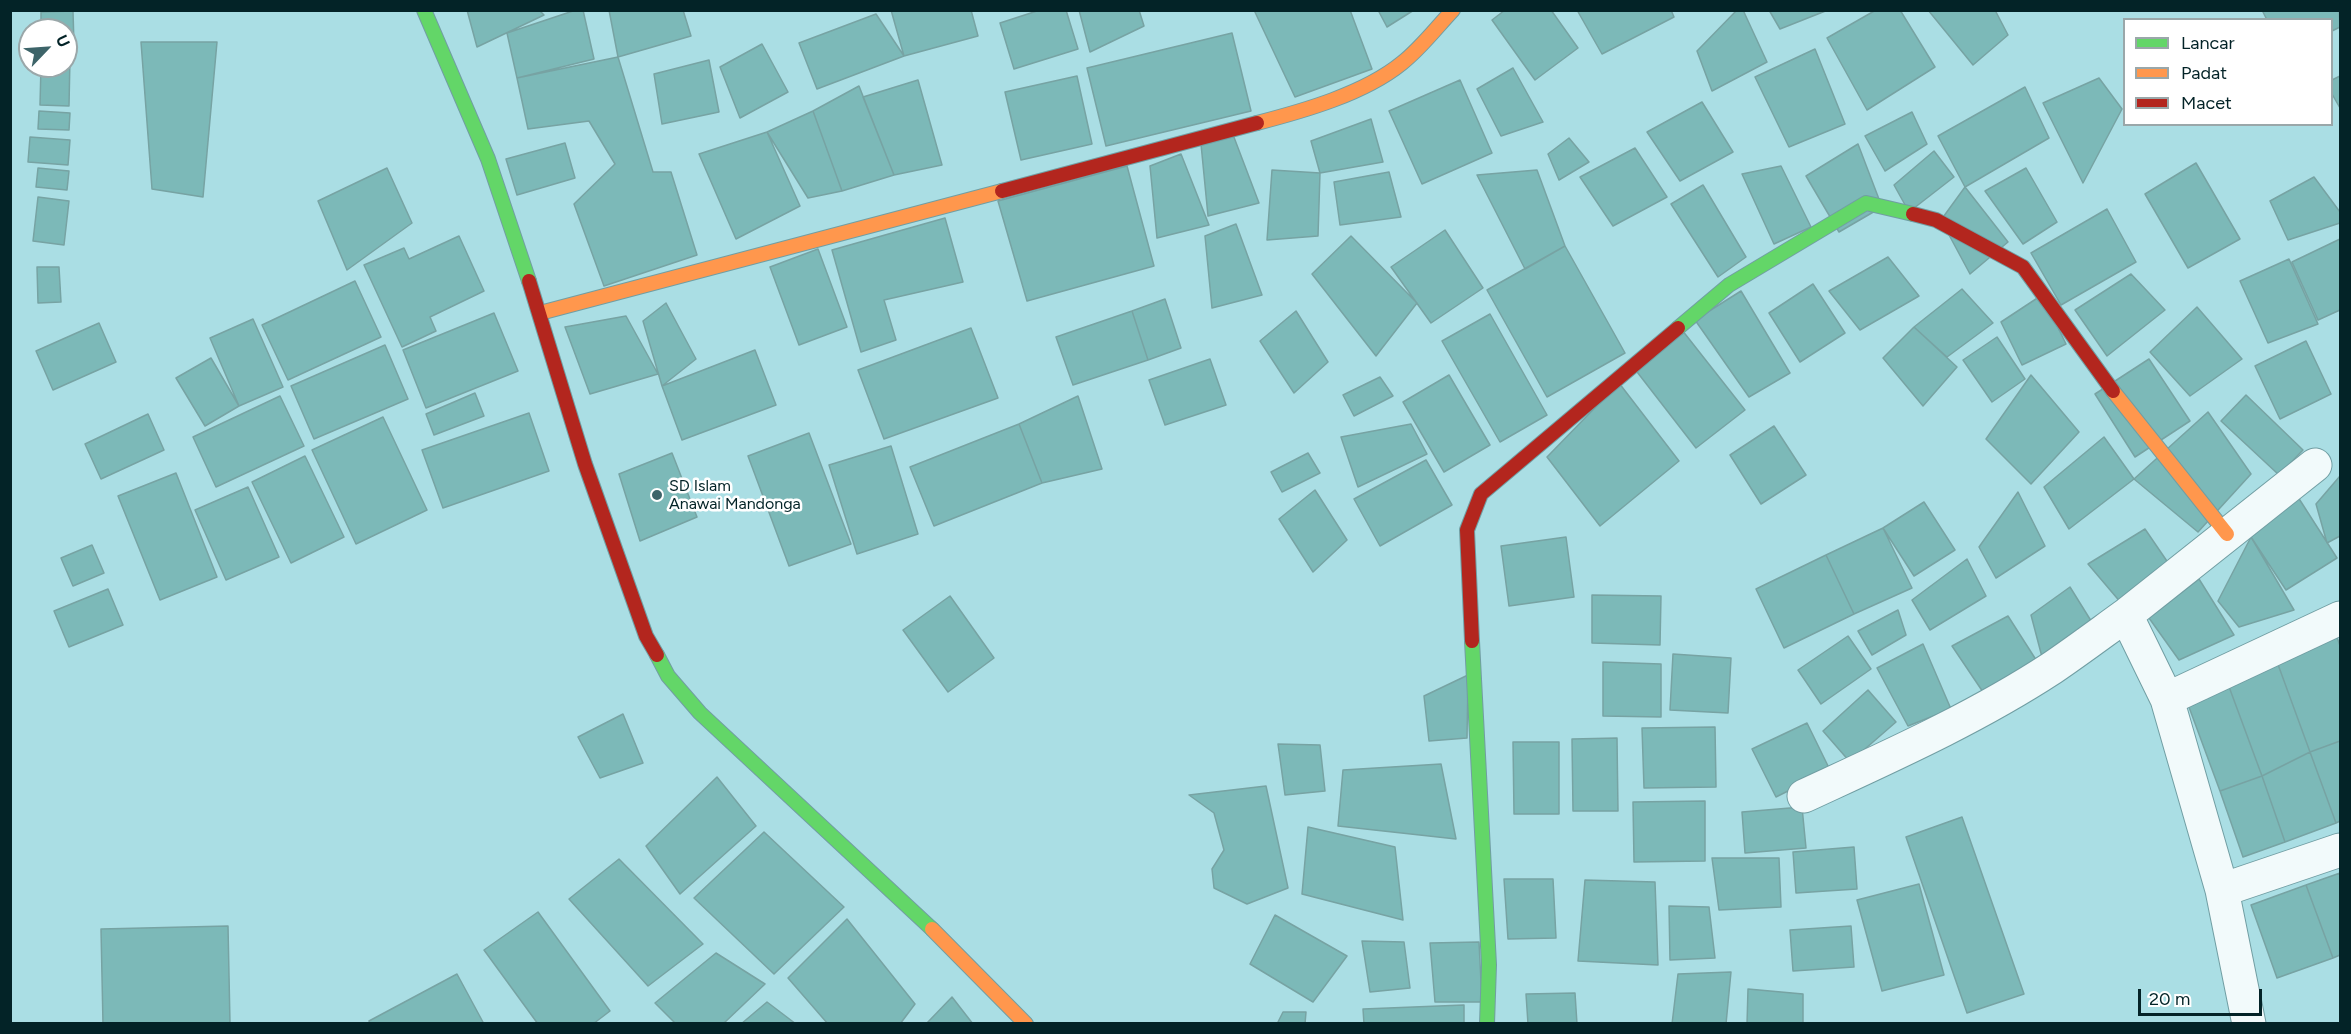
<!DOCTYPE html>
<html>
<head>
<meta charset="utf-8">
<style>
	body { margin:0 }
	#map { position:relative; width:2351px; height:1034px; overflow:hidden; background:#aadee4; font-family:Figtree,sans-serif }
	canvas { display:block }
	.frame { position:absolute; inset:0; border:12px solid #032327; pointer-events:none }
	.legend { position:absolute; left:2123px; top:18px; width:210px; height:108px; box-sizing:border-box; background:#fff; border:2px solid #9aa7a9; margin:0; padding:8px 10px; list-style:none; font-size:18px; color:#032327 }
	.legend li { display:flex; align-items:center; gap:12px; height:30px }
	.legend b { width:30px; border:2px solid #9aa7a9 }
	.north { position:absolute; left:18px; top:18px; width:60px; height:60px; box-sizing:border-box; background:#fff; border:2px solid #9aa7a9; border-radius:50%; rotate:65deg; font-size:16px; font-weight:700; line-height:24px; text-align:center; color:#032327 }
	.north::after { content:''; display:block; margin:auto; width:21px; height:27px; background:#3d6469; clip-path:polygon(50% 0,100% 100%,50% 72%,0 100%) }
	.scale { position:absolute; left:2138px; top:989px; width:124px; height:27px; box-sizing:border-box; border:3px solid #032327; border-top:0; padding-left:8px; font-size:18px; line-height:21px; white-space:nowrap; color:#032327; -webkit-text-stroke:4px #fff; paint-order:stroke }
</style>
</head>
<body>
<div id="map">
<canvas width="2351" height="1034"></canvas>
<div class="frame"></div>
<ul class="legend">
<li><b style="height:8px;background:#63d668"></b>Lancar</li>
<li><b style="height:8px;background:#ff974d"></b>Padat</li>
<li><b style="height:8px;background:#b3261e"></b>Macet</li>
</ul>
<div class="north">U</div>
<div class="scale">20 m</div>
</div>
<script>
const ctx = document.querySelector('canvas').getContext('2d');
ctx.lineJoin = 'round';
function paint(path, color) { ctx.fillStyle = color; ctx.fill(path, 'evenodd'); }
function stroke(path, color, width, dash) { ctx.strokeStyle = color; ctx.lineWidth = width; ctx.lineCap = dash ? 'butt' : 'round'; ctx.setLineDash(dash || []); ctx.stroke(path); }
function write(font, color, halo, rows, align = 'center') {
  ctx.font = font + ' Figtree,sans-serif'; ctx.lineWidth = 5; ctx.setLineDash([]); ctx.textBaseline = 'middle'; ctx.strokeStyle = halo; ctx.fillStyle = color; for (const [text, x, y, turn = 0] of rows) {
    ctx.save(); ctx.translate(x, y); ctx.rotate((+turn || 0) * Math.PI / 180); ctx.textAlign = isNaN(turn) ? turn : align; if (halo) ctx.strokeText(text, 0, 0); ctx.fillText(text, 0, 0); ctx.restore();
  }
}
const building = new Path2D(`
	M467,10H539L544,15L477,47Z
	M576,10H583L594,59L517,78L507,33Z
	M609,10H683L691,36L618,57Z
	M891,10H971L978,36L904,56Z
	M1040,10H1066L1078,49L1014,69L1000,23Z
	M1079,10H1139L1144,26L1090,52Z
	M1254,10H1350L1372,69L1295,97Z
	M1378,10H1414L1387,27Z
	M1505,10H1551L1578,48L1535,80L1492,20Z
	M1577,10H1671L1674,17L1602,54Z
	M1737,10H1743L1767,62L1712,91L1697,51Z
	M1769,10H1828L1780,29Z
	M1876,10H1900L1935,67L1867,110L1827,38Z
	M1928,10H1995L2008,35L1973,65Z
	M2262,10H2339L2340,27L2332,31V20H2267Z
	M73,11L74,45H66V30H41V12Z
	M876,14L904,56L817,89L799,43Z
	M1232,33L1251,111L1106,146L1087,68Z
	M141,42H217L203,197L152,189Z
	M762,44L788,92L740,118L720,67Z
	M1815,49L1845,124L1789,147L1755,77Z
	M66,57H70L69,106L40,105L41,66H66Z
	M618,57L653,172H671L697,255L604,286L574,204L615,164L589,121L528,129L517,78Z
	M709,60L719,112L662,124L654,74Z
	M1513,68L1543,122L1501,136L1477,89Z
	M1077,76L1092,144L1021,160L1005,92Z
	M2340,76V108L2332,94V80Z
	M2099,78L2122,109L2083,183L2043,103Z
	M918,80L942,165L894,175L863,97Z
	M1460,80L1492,153L1422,184L1389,111Z
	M859,86L894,175L842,191L813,111Z
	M2025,87L2049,138L1965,187L1938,136Z
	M1702,102L1733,152L1680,181L1647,132Z
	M39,111L70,113L69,130L38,129Z
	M813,111L842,191L808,198L767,132Z
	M1912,112L1927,144L1885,171L1865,136Z
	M1371,119L1383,162L1320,173L1311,141Z
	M767,132L800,206L736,239L699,154Z
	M1232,132L1259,203L1208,216L1201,144Z
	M30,137L70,140L68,165L28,162Z
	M1569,138L1589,162L1559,180L1548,154Z
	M565,143L575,178L517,195L506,159Z
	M1858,144L1882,207L1839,232L1806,176Z
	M1635,148L1667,197L1613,226L1580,177Z
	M1934,151L1954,177L1909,212L1894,185Z
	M1181,154L1209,225L1157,238L1150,166Z
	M2196,163L2240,239L2188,268L2145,194Z
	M1127,166L1154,266L1027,301L998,201Z
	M1781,166L1811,227L1774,244L1742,174Z
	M38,168L69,171L67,190L36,187Z
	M387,168L412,223L347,270L318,201Z
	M2026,168L2057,222L2023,244L1985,191Z
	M1272,170L1320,173L1318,236L1267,240Z
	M1537,170L1565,246L1525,269L1477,175Z
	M1389,172L1401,217L1340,225L1334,182Z
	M2314,177L2340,212V223L2288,240L2270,201Z
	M1703,185L1746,257L1718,277L1671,204Z
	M1965,187L2008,242L1970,274L1941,220Z
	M38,197L69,201L64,245L33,241Z
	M2107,209L2136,262L2061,305L2031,253Z
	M945,218L963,282L884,300L896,340L861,352L832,250Z
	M1236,224L1262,295L1212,308L1205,236Z
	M1445,230L1483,288L1431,323L1391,267Z
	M459,236L484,291L430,317L436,331L402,347L364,265L404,248L409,259Z
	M1351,236L1417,303L1376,356L1312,274Z
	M2340,239V310L2318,320L2292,262Z
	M1565,246L1625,353L1547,397L1487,290Z
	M818,249L847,327L799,345L770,267Z
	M1888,257L1919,296L1860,330L1829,291Z
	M2289,259L2318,324L2268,343L2240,281Z
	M37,267H59L61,302L38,303Z
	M2131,274L2165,310L2107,356L2075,310Z
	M355,281L381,337L288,380L262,325Z
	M1813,284L1845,333L1800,362L1769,313Z
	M1962,289L1993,323L1947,357L1914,327Z
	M1741,291L1790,373L1749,397L1695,320Z
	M2042,295L2066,344L2022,365L2001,322Z
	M1165,299L1181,348L1148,360L1132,311Z
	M666,303L696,359L662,386L643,321Z
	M2197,307L2242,359L2190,396L2150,352Z
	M1132,311L1148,360L1073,385L1056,337Z
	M1296,311L1328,362L1294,393L1260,341Z
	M494,313L518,371L426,408L403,350Z
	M1490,314L1547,415L1500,442L1442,341Z
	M626,316L658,374L590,394L565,327Z
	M253,319L283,387L239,406L210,338Z
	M99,323L116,362L53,390L36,351Z
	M1914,327L1957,367L1923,406L1883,358Z
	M971,328L998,398L884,439L858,370Z
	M1682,330L1745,410L1696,448L1634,368Z
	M1997,337L2025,379L1992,402L1963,360Z
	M2306,341L2331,394L2280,419L2255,366Z
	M385,345L408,399L314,439L291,386Z
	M755,350L776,405L682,440L662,386Z
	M211,358L239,406L205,426L176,378Z
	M1210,359L1226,405L1165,425L1149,380Z
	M2149,359L2190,421L2135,457L2095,394Z
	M1449,375L1490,445L1444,472L1403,402Z
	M2031,375L2079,432L2031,484L1986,439Z
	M1380,377L1393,396L1354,416L1343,395Z
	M1619,383L1679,461L1600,526L1547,457Z
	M475,393L484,416L434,435L426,414Z
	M2246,395L2303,450L2279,475L2221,421Z
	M280,396L304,446L216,487L193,437Z
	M1078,396L1102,469L1042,483L1019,424Z
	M2208,412L2251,474L2198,532L2134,479Z
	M529,413L549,471L443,508L422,450Z
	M148,414L164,450L101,479L85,444Z
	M383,417L427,510L356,544L312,450Z
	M1019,424L1042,483L934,526L910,467Z
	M1411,424L1427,454L1358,487L1341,437Z
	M1774,426L1806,475L1761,504L1730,455Z
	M809,433L851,544L789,566L748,456Z
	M2104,437L2134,479L2069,529L2044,487Z
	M891,446L918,534L857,554L829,465Z
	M672,453L697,517L640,541L619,474Z
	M1308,453L1320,473L1282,492L1271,472Z
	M305,456L344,537L291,563L252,482Z
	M1426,460L1452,505L1380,546L1354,499Z
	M176,473L217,577L160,600L118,496Z
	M2340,476V536L2327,543L2316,504Z
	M248,487L279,557L226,580L195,510Z
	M1315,490L1347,540L1313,572L1279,519Z
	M2018,492L2045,546L1996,578L1979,547Z
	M2296,494L2337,558L2286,590L2251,537Z
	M1924,502L1955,550L1914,576L1883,528Z
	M1883,528L1912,588L1854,614L1826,555Z
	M2145,529L2171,567L2122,604L2088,564Z
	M1566,537L1574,597L1509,606L1501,546Z
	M2251,537L2294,610L2239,627L2218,601Z
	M92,545L104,573L73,586L61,558Z
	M1826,555L1854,614L1784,648L1756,589Z
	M1967,559L1986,596L1930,630L1912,600Z
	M2199,579L2234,635L2179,660L2149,618Z
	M2070,587L2093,624L2042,657L2031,615Z
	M108,589L123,625L69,647L54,611Z
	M1592,595L1661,596L1660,645L1592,643Z
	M950,596L994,658L948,692L903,630Z
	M1898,610L1906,635L1872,655L1858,631Z
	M2008,616L2040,666L1985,695L1952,646Z
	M1848,636L1871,669L1821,704L1798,670Z
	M2337,637L2340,646V741L2310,752L2276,659Z
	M1923,644L1951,709L1908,726L1877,668Z
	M1673,654L1731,658L1728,713L1670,710Z
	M2276,659L2310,752L2262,776L2228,684Z
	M1603,662L1661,664V717L1603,716Z
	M1468,675L1467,738L1429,741L1424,696Z
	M2228,684L2262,776L2220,791L2186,699Z
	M1868,690L1896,722L1850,762L1823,731Z
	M623,714L643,763L600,778L578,737Z
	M1807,723L1830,770L1776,797L1752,749Z
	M1715,727L1716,787L1644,788L1642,728Z
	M1617,738L1618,811H1573L1572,739Z
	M2340,741V821L2336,823L2310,752Z
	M1513,742H1559V814H1514Z
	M1278,744L1320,745L1325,791L1285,795Z
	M2310,752L2336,823L2285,842L2262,776Z
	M1441,764L1456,839L1338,826L1343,770Z
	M2262,776L2285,842L2243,857L2220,791Z
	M717,777L756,826L680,894L646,846Z
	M1266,786L1288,888L1247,904L1214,888L1212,869L1224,850L1214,813L1189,795Z
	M1705,801V861L1634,862L1633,802Z
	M1802,807L1806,848L1745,853L1742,812Z
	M1962,817L2024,994L1967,1013L1906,837Z
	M1308,827L1395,847L1403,920L1302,894Z
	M764,832L844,907L774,974L694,898Z
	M1854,847L1857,889L1796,893L1793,852Z
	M1712,858H1779L1781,907L1719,910Z
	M619,859L703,944L648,986L569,899Z
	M2340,873V955L2333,958L2306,885Z
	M1504,879H1553L1556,938L1508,939Z
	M1585,880L1655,882L1658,965L1578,961Z
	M1919,884L1944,975L1882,991L1857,900Z
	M2306,885L2333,958L2277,978L2251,905Z
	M1669,906L1709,907L1715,958L1670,960Z
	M538,912L610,1011L593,1024H538L484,950Z
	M1275,915L1347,956L1313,1002L1250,964Z
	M847,919L915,1004L900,1024H828L788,978Z
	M228,926L230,1024H103L101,929Z
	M1851,926L1854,967L1793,971L1790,930Z
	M1362,941L1404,942L1410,988L1370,992Z
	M1479,942L1482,1002H1435L1430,943Z
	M716,953L765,984L723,1024H676L655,1003Z
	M1731,972L1726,1024H1672L1678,974Z
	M457,974L484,1024H370L369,1021Z
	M1748,989L1803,994V1024H1747Z
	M1575,993L1577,1024H1528L1526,994Z
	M952,997L973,1024H926Z
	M767,1002L796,1024H741Z
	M1464,1005V1024H1364L1363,1009Z
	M1283,1012H1306L1305,1024H1277Z`);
const street = new Path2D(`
	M2167,699L2126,615L2315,465
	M1804,796C1888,757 1974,719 2052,668C2077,651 2101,633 2126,615
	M2222,890L2340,850
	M2249,1024L2222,890L2167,699L2340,618`);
const fast = new Path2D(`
	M424,10L488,159L529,281
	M1678,328L1729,285L1866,203L1913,214
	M1472,641L1489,965L1487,1024
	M657,655L668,676L700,713L932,929`);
const slow = new Path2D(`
	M1257,123C1303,111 1364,94 1402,63C1421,48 1436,28 1453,10
	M540,313L1002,191
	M2113,391L2227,534
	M932,929L1026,1024`);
const jam = new Path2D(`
	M1002,191L1257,123
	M1913,214L1936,220L2023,267L2113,391
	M529,281L585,464L646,636L657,655
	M1472,641L1467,530L1481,494L1678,328`);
const markers = [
	[657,495,6,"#3d6469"]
];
const poiNames = [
	["SD Islam",669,486],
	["Anawai Mandonga",669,504]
];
paint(building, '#7cb9b8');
stroke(building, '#77a3a3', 1.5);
stroke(street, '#719ea3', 35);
stroke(fast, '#719ea3', 16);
stroke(slow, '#719ea3', 16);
stroke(jam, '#719ea3', 16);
stroke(street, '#f2fafb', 33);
stroke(fast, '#63d668', 14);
stroke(slow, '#ff974d', 14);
stroke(jam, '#b3261e', 14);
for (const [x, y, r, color] of markers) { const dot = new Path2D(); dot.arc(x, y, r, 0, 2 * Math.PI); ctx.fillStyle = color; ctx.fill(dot); stroke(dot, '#fff', 2); }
write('16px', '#032327', '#fff', poiNames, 'left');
</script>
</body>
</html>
